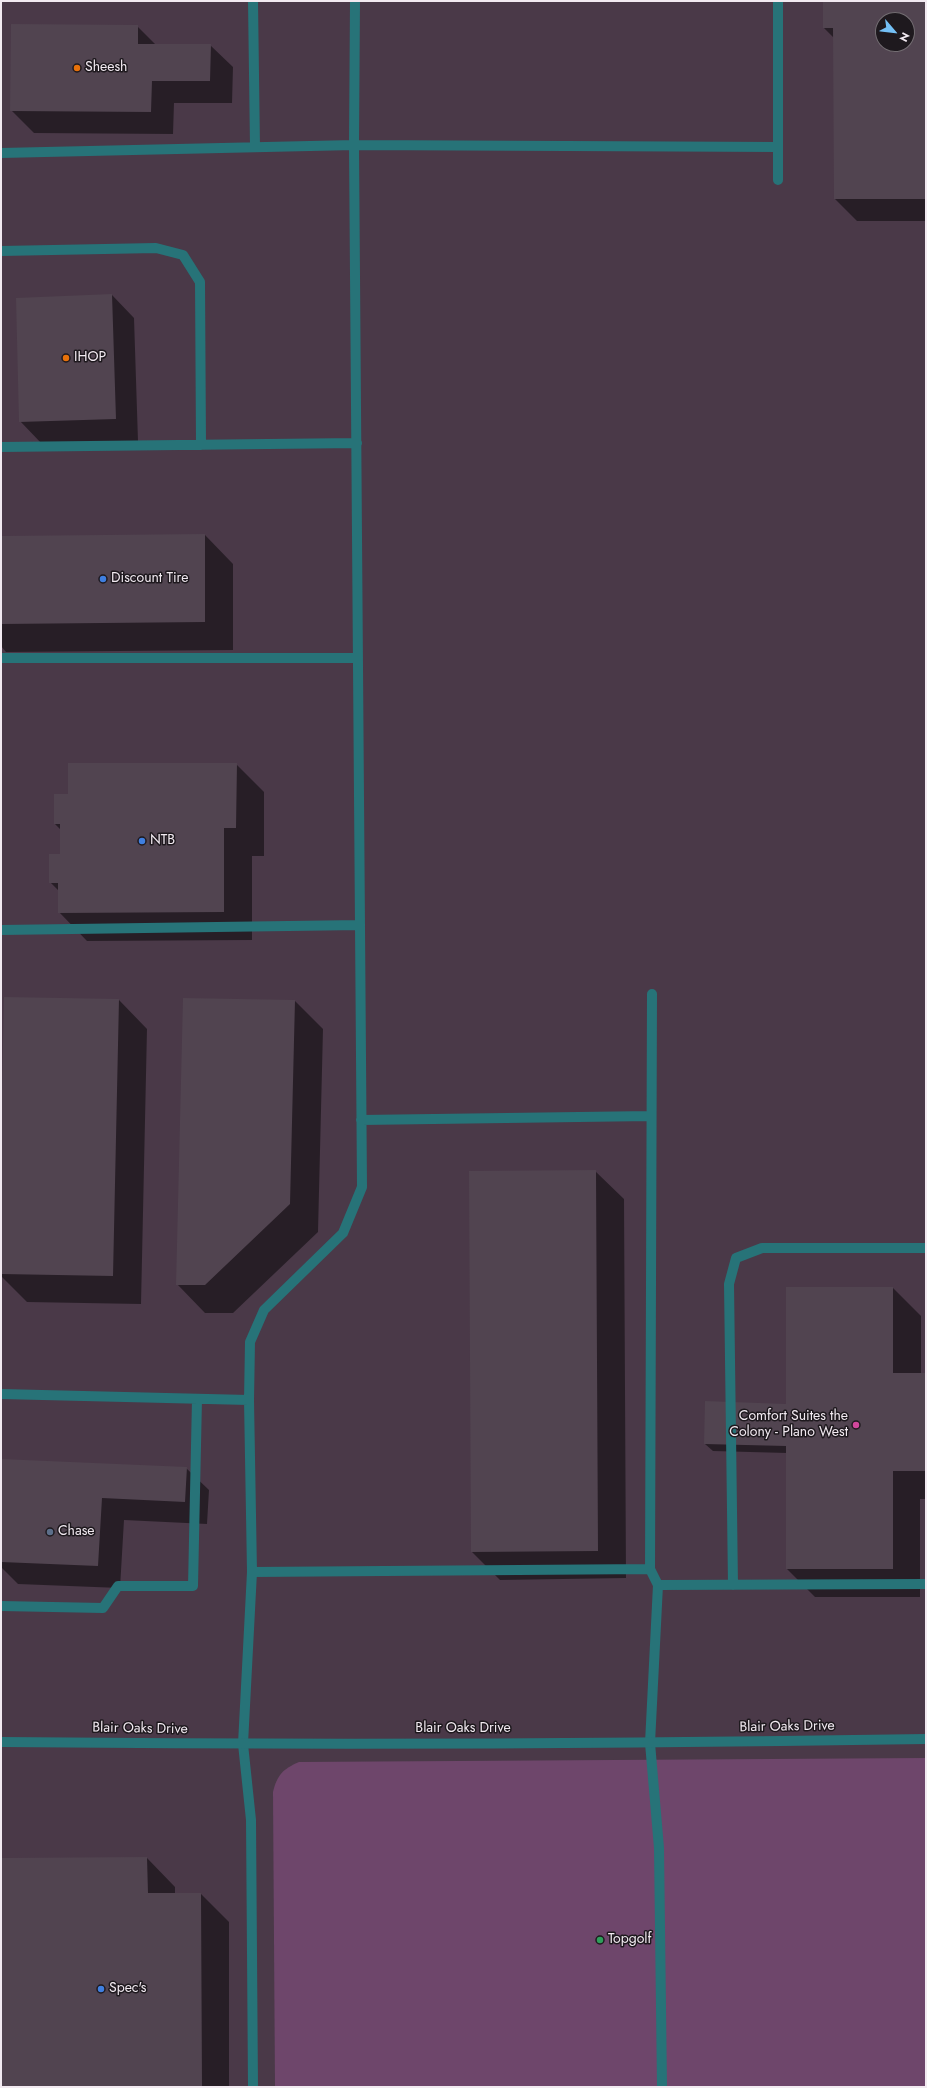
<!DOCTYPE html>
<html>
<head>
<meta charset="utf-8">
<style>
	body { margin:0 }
	#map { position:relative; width:927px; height:2088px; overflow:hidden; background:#3b2e39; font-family:Jost,sans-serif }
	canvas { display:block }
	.frame { position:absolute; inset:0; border:2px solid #f2eaf1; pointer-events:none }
	.north { position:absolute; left:875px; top:12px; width:40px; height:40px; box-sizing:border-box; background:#1e191e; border:1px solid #736d72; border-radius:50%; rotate:118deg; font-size:11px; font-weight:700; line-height:16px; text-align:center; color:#f2eaf1 }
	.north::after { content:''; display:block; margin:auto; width:14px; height:18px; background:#74c0f6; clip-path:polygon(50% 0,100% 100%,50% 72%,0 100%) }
</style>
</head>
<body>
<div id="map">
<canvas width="927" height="2088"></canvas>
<div class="frame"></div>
<div class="north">N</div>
</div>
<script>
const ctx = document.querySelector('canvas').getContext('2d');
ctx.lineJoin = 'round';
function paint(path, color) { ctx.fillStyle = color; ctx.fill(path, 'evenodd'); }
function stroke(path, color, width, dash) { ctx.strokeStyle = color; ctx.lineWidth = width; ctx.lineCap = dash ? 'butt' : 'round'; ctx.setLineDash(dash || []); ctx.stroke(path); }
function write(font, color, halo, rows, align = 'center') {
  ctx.font = font + ' Jost,sans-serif'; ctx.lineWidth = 3; ctx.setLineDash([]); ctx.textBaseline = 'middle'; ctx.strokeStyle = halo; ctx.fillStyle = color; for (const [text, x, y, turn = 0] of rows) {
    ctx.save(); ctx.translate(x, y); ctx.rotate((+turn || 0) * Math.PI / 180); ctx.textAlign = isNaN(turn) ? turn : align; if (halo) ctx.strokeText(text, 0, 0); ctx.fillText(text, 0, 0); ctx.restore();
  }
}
const built = new Path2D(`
	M1,1H926V2087H1ZM883,20H907V44H883Z`);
const green = new Path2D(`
	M926,1758V2087H275L273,1792C277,1775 283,1769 299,1762Z`);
const shadow = new Path2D(`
	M824,1H926V221H857L835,199L834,38L824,28ZM883,20H907V44H883Z
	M137,26L156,45H210L233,67L232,103H174L173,134L34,133L11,110Z
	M112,295L134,318L138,441L42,444L20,421Z
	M205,535L233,564V650L6,652L1,646V537Z
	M236,764L264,792V856H252V940L87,941L59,912V891L50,882L61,855V830L55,824L69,795Z
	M119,1000L147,1029L141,1304L27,1302L1,1276V1182Z
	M295,1001L323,1029L318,1232L233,1313H205L177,1284Z
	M595,1171L624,1199L626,1578L500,1580L472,1552Z
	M893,1288L921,1316V1374H926V1499H920V1597H815L787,1569V1453L713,1451L705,1444L787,1405Z
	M1,1460L186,1468L209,1490L207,1524L124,1520L120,1588L18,1584L1,1567Z
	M147,1858L175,1887V1894H201L229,1922V2087H1V1859Z`);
const building = new Path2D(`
	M823,1H926V199H834L833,28H823ZM883,20H907V44H883Z
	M11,24L138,25V44H211L210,81H152L151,112L10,111Z
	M112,294L116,419L19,422L16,298Z
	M205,534V622L1,624V536Z
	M68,763H237L236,828H224V912L58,913V883H49V854H60V824H54V794H68Z
	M4,997L119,999L113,1276L1,1274V1136Z
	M183,998L295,1000L290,1204L205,1285H176Z
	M596,1170L598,1551L471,1552L469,1171Z
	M786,1287H893V1373H926V1471H893V1569H786V1446L704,1444L705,1401L786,1404Z
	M1,1459L187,1467L185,1502L102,1498L98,1566L1,1562Z
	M147,1857L148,1893H201L202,2086L1,2087V1858Z`);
const service = new Path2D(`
	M253,1L255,147
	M778,1V180
	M1,153L354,145L778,147
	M1,251L156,248L183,255L200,282L201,445
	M1,447L357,443
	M1,658H358
	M1,930L360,925
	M361,1120L651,1116
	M1,1394L249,1400
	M650,1569L652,994
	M252,1572L650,1569L658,1585
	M733,1585L729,1284L736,1258L762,1248H926
	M1,1606L103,1608L118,1586H193L197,1399
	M253,2087L251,1820L243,1744L252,1572L249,1400L250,1342L264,1310L343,1233L362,1187L354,145L355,1
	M662,2087L659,1848L650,1743L658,1585L926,1584`);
const tertiary = new Path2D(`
	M1,1742C309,1745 618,1744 926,1739`);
const markers = [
	[77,68,4,"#e8710a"],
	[66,358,4,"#e8710a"],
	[103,579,4,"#3f7fe0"],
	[142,841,4,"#3f7fe0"],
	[856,1425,4,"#d1479c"],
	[50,1532,4,"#5c6f8a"],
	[600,1940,4,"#2e9e5b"],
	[101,1989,4,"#3f7fe0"]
];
const poiNames = [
	["Sheesh",85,68],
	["IHOP",74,358],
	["Discount Tire",111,579],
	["NTB",150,841],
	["Comfort Suites the",848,1417,"right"],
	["Colony - Plano West",848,1433,"right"],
	["Chase",58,1532],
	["Topgolf",608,1940],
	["Spec's",109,1989]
];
const streetNames = [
	["Blair Oaks Drive",787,1727,-1],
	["Blair Oaks Drive",140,1729,1],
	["Blair Oaks Drive",463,1729]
];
paint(built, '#4a3948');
paint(green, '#6e466b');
paint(shadow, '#0007');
paint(building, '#514450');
stroke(service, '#277378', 10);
stroke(tertiary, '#277378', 10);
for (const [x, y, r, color] of markers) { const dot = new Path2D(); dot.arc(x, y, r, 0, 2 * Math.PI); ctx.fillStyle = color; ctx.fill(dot); stroke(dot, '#1e191e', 1.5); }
write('14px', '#f2eaf1', '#1e191e', poiNames, 'left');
write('14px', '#f2eaf1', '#1e191e', streetNames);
</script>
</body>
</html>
